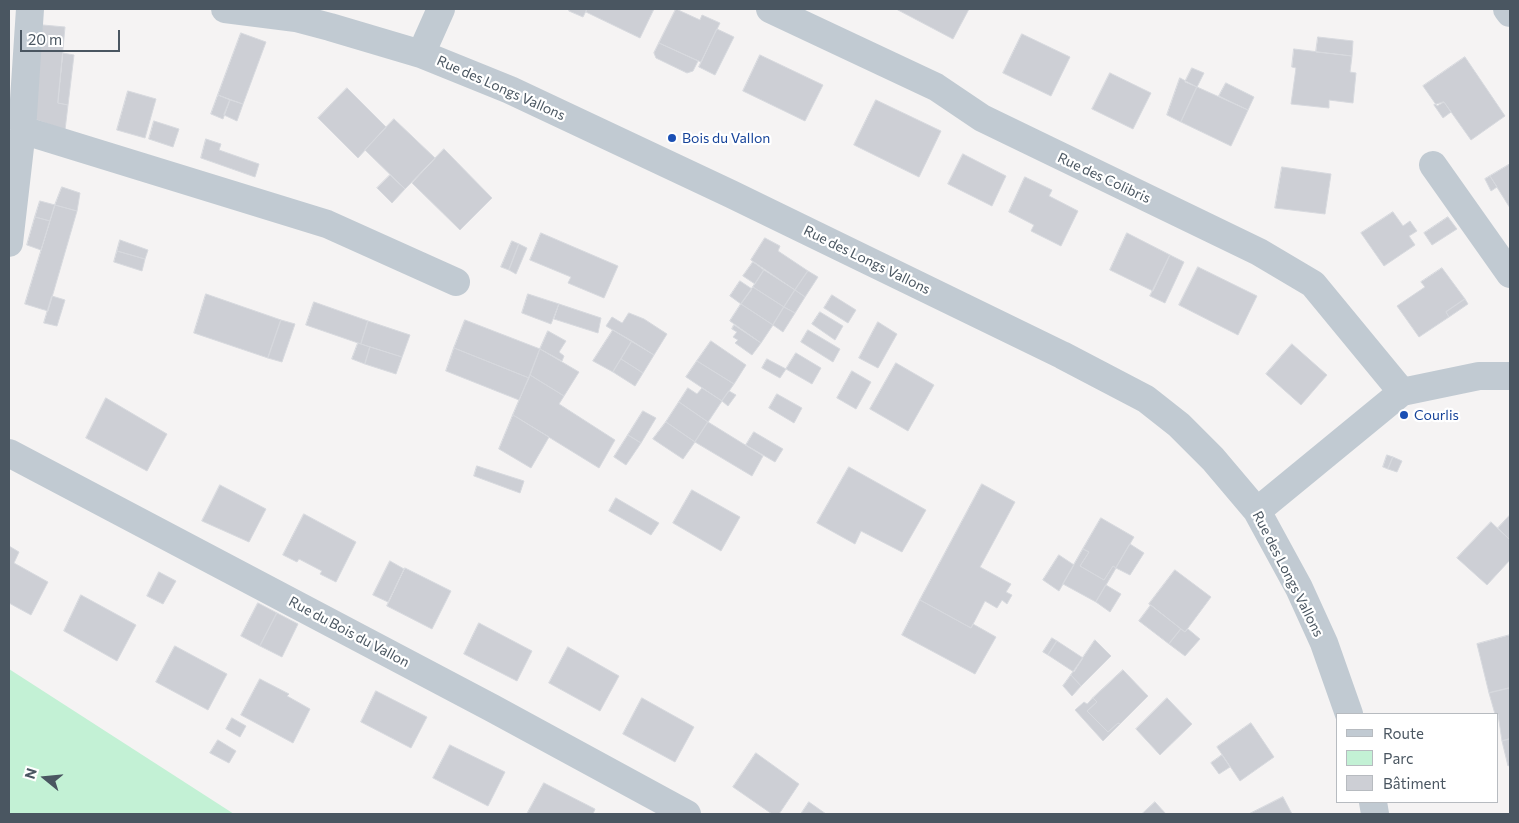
<!DOCTYPE html>
<html>
<head>
<meta charset="utf-8">
<style>
	body { margin:0 }
	#map { position:relative; width:1519px; height:823px; overflow:hidden; background:#f5f3f3; font-family:Commissioner,sans-serif }
	canvas { display:block }
	.frame { position:absolute; inset:0; border:10px solid #4a5661; pointer-events:none }
	.legend { position:absolute; left:1336px; top:713px; width:162px; height:90px; box-sizing:border-box; background:#fff; border:1px solid #b7bbc0; margin:0; padding:6px 9px; list-style:none; font-size:15px; color:#4a5661 }
	.legend li { display:flex; align-items:center; gap:10px; height:25px }
	.legend b { width:25px; border:1px solid #b7bbc0 }
	.north { position:absolute; left:20px; top:753px; width:50px; height:50px; -webkit-text-stroke:4px #fff; paint-order:stroke; rotate:287deg; font-size:14px; font-weight:700; line-height:20px; text-align:center; color:#4a5661 }
	.north::after { content:''; display:block; margin:auto; width:18px; height:22px; background:#4a5661; clip-path:polygon(50% 0,100% 100%,50% 72%,0 100%) }
	.scale { position:absolute; left:20px; top:30px; width:100px; height:22px; box-sizing:border-box; border:2px solid #4a5661; border-top:0; padding-left:6px; font-size:15px; line-height:18px; white-space:nowrap; color:#4a5661; -webkit-text-stroke:4px #fff; paint-order:stroke }
</style>
</head>
<body>
<div id="map">
<canvas width="1519" height="823"></canvas>
<div class="frame"></div>
<ul class="legend">
<li><b style="height:6px;background:#c1cad2"></b>Route</li>
<li><b style="height:14px;background:#c3f1d5"></b>Parc</li>
<li><b style="height:14px;background:#cdcfd5"></b>Bâtiment</li>
</ul>
<div class="north">N</div>
<div class="scale">20 m</div>
</div>
<script>
const ctx = document.querySelector('canvas').getContext('2d');
ctx.lineJoin = 'round';
function paint(path, color) { ctx.fillStyle = color; ctx.fill(path, 'evenodd'); }
function stroke(path, color, width, dash) { ctx.strokeStyle = color; ctx.lineWidth = width; ctx.lineCap = dash ? 'butt' : 'round'; ctx.setLineDash(dash || []); ctx.stroke(path); }
function write(font, color, halo, rows, align = 'center') {
  ctx.font = font + ' Commissioner,sans-serif'; ctx.lineWidth = 4.5; ctx.setLineDash([]); ctx.textBaseline = 'middle'; ctx.strokeStyle = halo; ctx.fillStyle = color; for (const [text, x, y, turn = 0] of rows) {
    ctx.save(); ctx.translate(x, y); ctx.rotate((+turn || 0) * Math.PI / 180); ctx.textAlign = isNaN(turn) ? turn : align; if (halo) ctx.strokeText(text, 0, 0); ctx.fillText(text, 0, 0); ctx.restore();
  }
}
const green = new Path2D(`
	M9,669L234,814H9Z`);
const building = new Path2D(`
	M570,9H587L583,17L569,11Z
	M587,9H654L640,38L586,12Z
	M676,9L700,20L702,15L720,23L701,62L659,43Z
	M899,9H969L953,39L898,10Z
	M43,25L65,27L58,103L68,105L65,130L34,119L37,50Z
	M717,29L734,37L715,75L699,67Z
	M241,33L266,42L243,104L218,95Z
	M1022,34L1070,57L1051,96L1003,73Z
	M1318,37L1353,41L1352,56L1316,52Z
	M659,43L698,61L693,71L687,73L656,58L654,53Z
	M1294,49L1352,56L1350,72L1356,73L1353,103L1329,100V108L1291,104L1296,68L1292,67Z
	M63,53L74,55L68,105L58,103Z
	M760,55L823,85L805,121L743,91Z
	M1465,57L1505,116L1471,140L1444,102L1437,106L1423,86Z
	M1192,68L1204,73L1197,87L1185,82Z
	M1110,73L1151,93L1133,129L1092,109Z
	M1180,78L1197,87L1181,122L1167,115Z
	M1226,83L1254,97L1248,110L1219,96Z
	M1197,87L1248,110L1231,146L1181,122Z
	M347,88L386,127L358,158L318,118Z
	M128,91L156,99L145,138L117,130Z
	M218,95L230,100L223,119L211,114Z
	M230,100L243,104L237,121L224,115Z
	M876,100L941,131L919,177L854,145Z
	M1444,102L1451,112L1443,118L1434,105Z
	M394,119L435,158L405,189L365,150Z
	M154,121L179,129L173,147L149,139Z
	M206,139L221,144L219,150L259,164L255,177L201,158Z
	M444,149L492,198L460,230L412,183Z
	M963,154L1006,176L992,206L948,184Z
	M1510,164V208L1490,176Z
	M1282,167L1331,174L1325,214L1275,208Z
	M390,175L405,189L392,203L377,188Z
	M1490,176L1497,187L1491,191L1485,179Z
	M1025,177L1052,190L1049,196L1078,211L1061,246L1031,231L1034,225L1009,212Z
	M62,187L80,193L77,211L55,205Z
	M40,201L55,205L50,221L35,217Z
	M55,205L77,211L48,311L25,304Z
	M1393,212L1403,226L1410,221L1417,231L1409,236L1415,245L1384,266L1361,233Z
	M35,217L50,221L41,250L27,245Z
	M1448,217L1457,229L1432,245L1424,233Z
	M541,233L618,266L604,298L568,283L571,277L530,260Z
	M1127,233L1170,255L1153,291L1110,270Z
	M765,238L780,246L778,251L808,271L795,290L751,260Z
	M120,240L148,250L145,259L117,251Z
	M512,241L519,244L509,270L501,267Z
	M519,244L527,248L516,274L509,270Z
	M117,251L145,259L142,271L114,262Z
	M1170,255L1184,262L1165,303L1150,296Z
	M753,262L764,270L755,284L743,276Z
	M1198,267L1257,296L1238,335L1179,305Z
	M1442,268L1465,299L1446,312L1449,317L1419,337L1397,306L1425,287L1421,282Z
	M764,270L795,290L784,307L753,287Z
	M808,271L818,277L805,297L795,290Z
	M740,281L752,289L741,304L730,296Z
	M753,287L784,307L773,325L741,304Z
	M795,290L805,297L795,313L784,307Z
	M206,294L281,320L268,358L194,333Z
	M528,294L559,304L551,324L522,313Z
	M832,295L856,310L848,323L824,308Z
	M52,296L65,300L57,326L44,323Z
	M1465,299L1468,304L1449,317L1446,312Z
	M314,302L368,321L361,344L306,325Z
	M559,304L601,318L598,333L554,319Z
	M741,304L773,325L761,343L730,321Z
	M784,307L795,313L783,332L773,325Z
	M820,312L843,326L835,340L812,324Z
	M629,313L644,319L667,334L654,355L606,326L612,317L622,323Z
	M281,320L295,324L282,362L268,358Z
	M465,320L540,349L529,378L454,348Z
	M368,321L410,335L402,357L361,344Z
	M878,322L897,334L878,368L859,358Z
	M734,325L761,343L752,355L735,343L738,340L733,337L737,332L732,329Z
	M613,330L632,341L613,372L593,361Z
	M808,330L840,349L833,362L801,342Z
	M548,331L566,341L559,352L564,356L562,361L540,349Z
	M632,341L654,355L643,373L621,359Z
	M711,341L746,365L734,384L697,361Z
	M358,343L370,347L365,364L352,359Z
	M1292,344L1327,375L1301,405L1266,374Z
	M370,347L402,357L396,374L365,364Z
	M454,348L529,378L519,400L446,371Z
	M540,349L579,372L564,396L530,375Z
	M796,353L821,368L812,384L786,369Z
	M621,359L643,373L635,386L613,372Z
	M767,359L786,369L780,378L762,368Z
	M697,361L734,384L722,401L686,377Z
	M896,363L934,385L908,431L870,409Z
	M852,371L871,382L856,409L837,398Z
	M530,375L564,396L559,404L615,440L599,468L513,415Z
	M688,388L697,394L702,388L722,401L708,422L679,402Z
	M729,391L736,395L728,406L722,401Z
	M777,394L802,408L794,423L769,408Z
	M106,398L167,434L147,471L86,438Z
	M679,402L708,422L695,442L666,422Z
	M643,411L656,418L641,443L628,435Z
	M513,415L549,437L531,468L499,449Z
	M666,422L695,442L683,459L653,439Z
	M708,422L763,456L752,476L695,442Z
	M754,432L783,449L775,462L746,445Z
	M628,435L641,443L626,465L614,457Z
	M1387,455L1393,457L1388,469L1383,467Z
	M1393,457L1402,461L1397,472L1388,469Z
	M477,466L524,481L520,493L474,476Z
	M849,467L926,510L902,552L861,531L855,544L817,523Z
	M982,484L1015,502L980,567L1011,584L1006,592L1012,595L1007,604L1002,600L997,608L985,601L971,628L920,600Z
	M220,485L266,509L249,542L202,521Z
	M692,490L740,517L721,551L673,523Z
	M616,498L659,523L651,535L609,511Z
	M304,514L356,542L336,582L320,574L322,571L299,559L297,562L283,555Z
	M1510,515V540L1498,528Z
	M1101,518L1134,537L1116,568L1113,566L1104,580L1080,566L1089,552L1083,549Z
	M1491,522L1510,540V560L1487,585L1457,558Z
	M1130,544L1144,553L1130,575L1116,568Z
	M9,546L19,552L14,563L48,582L31,615L9,603Z
	M1083,549L1089,552L1080,566L1104,580L1113,566L1116,568L1096,602L1063,584Z
	M1059,555L1074,565L1059,591L1043,580Z
	M390,561L404,569L388,602L373,595Z
	M405,568L451,591L432,629L387,606Z
	M1175,570L1211,597L1185,632L1149,604Z
	M159,572L176,581L163,604L147,596Z
	M1106,585L1121,594L1110,612L1096,602Z
	M81,595L136,625L117,661L64,631Z
	M920,600L971,628L973,624L996,637L975,674L902,635Z
	M258,603L277,613L260,646L241,636Z
	M1151,605L1181,629L1169,644L1139,621Z
	M277,613L298,624L282,657L260,646Z
	M479,623L532,651L517,681L464,654Z
	M1181,629L1185,632L1188,629L1200,639L1185,656L1169,644Z
	M1510,635V688L1489,693L1477,644Z
	M1052,638L1057,641L1048,655L1043,652Z
	M1095,640L1111,656L1081,686L1071,675Z
	M1057,641L1083,658L1074,672L1048,655Z
	M175,646L227,674L208,710L156,682Z
	M568,647L619,676L600,711L549,683Z
	M1123,670L1148,696L1120,724L1118,723L1108,732L1087,711L1097,702L1093,698Z
	M1071,675L1081,686L1072,696L1063,686Z
	M260,679L289,694L287,696L310,709L293,743L241,715Z
	M1510,688V739L1502,741L1498,714H1495L1489,693Z
	M376,691L427,717L411,748L361,722Z
	M642,698L694,727L675,762L623,734Z
	M1093,698L1097,702L1087,711L1108,732L1118,723L1120,724L1103,741L1075,710L1084,702L1087,704Z
	M1167,698L1192,724L1160,755L1136,729Z
	M232,718L246,726L240,737L226,729Z
	M1251,723L1274,757L1240,781L1217,747Z
	M1510,739V765L1508,766L1502,741Z
	M218,740L236,751L229,763L210,753Z
	M450,745L505,772L488,806L433,778Z
	M756,753L799,784L779,814H772L733,787Z
	M1222,755L1230,767L1219,774L1211,763Z
	M544,783L595,809L593,814H527Z
	M1283,797L1292,814H1249Z
	M809,802L826,814H801Z
	M1155,802L1166,814H1142Z`);
const minor = new Path2D(`
	M225,9L296,18L330,27L421,54L510,90L731,194L1062,355L1146,399L1179,425L1213,459L1257,511L1299,588L1324,643L1349,714
	M770,9L936,87L982,118L1259,252L1313,284L1402,392
	M1507,9L1510,13
	M421,54L441,9
	M22,130L327,224L456,282
	M1433,165L1510,274
	M9,243L22,130L30,9
	M9,453L492,708L687,814
	M1257,511L1402,392L1479,376H1510
	M1373,802L1375,814`);
const markers = [
	[672,138,5,"#1a4fb4"],
	[1404,415,5,"#1a4fb4"]
];
const streetNames = [
	["Rue des Longs Vallons",501,88,24],
	["Rue des Colibris",1104,178,25],
	["Rue des Longs Vallons",867,260,26],
	["Rue des Longs Vallons",1288,574,63],
	["Rue du Bois du Vallon",349,632,28]
];
const transitNames = [
	["Bois du Vallon",682,138],
	["Courlis",1414,415]
];
paint(green, '#c3f1d5');
paint(building, '#cdcfd5');
stroke(building, '#d7d9de', 1);
stroke(minor, '#c1cad2', 28);
for (const [x, y, r, color] of markers) { const dot = new Path2D(); dot.arc(x, y, r, 0, 2 * Math.PI); ctx.fillStyle = color; ctx.fill(dot); stroke(dot, '#fff', 2); }
write('14px', '#4a5661', '#fff', streetNames);
write('14px', '#164399', '#fff', transitNames, 'left');
</script>
</body>
</html>
